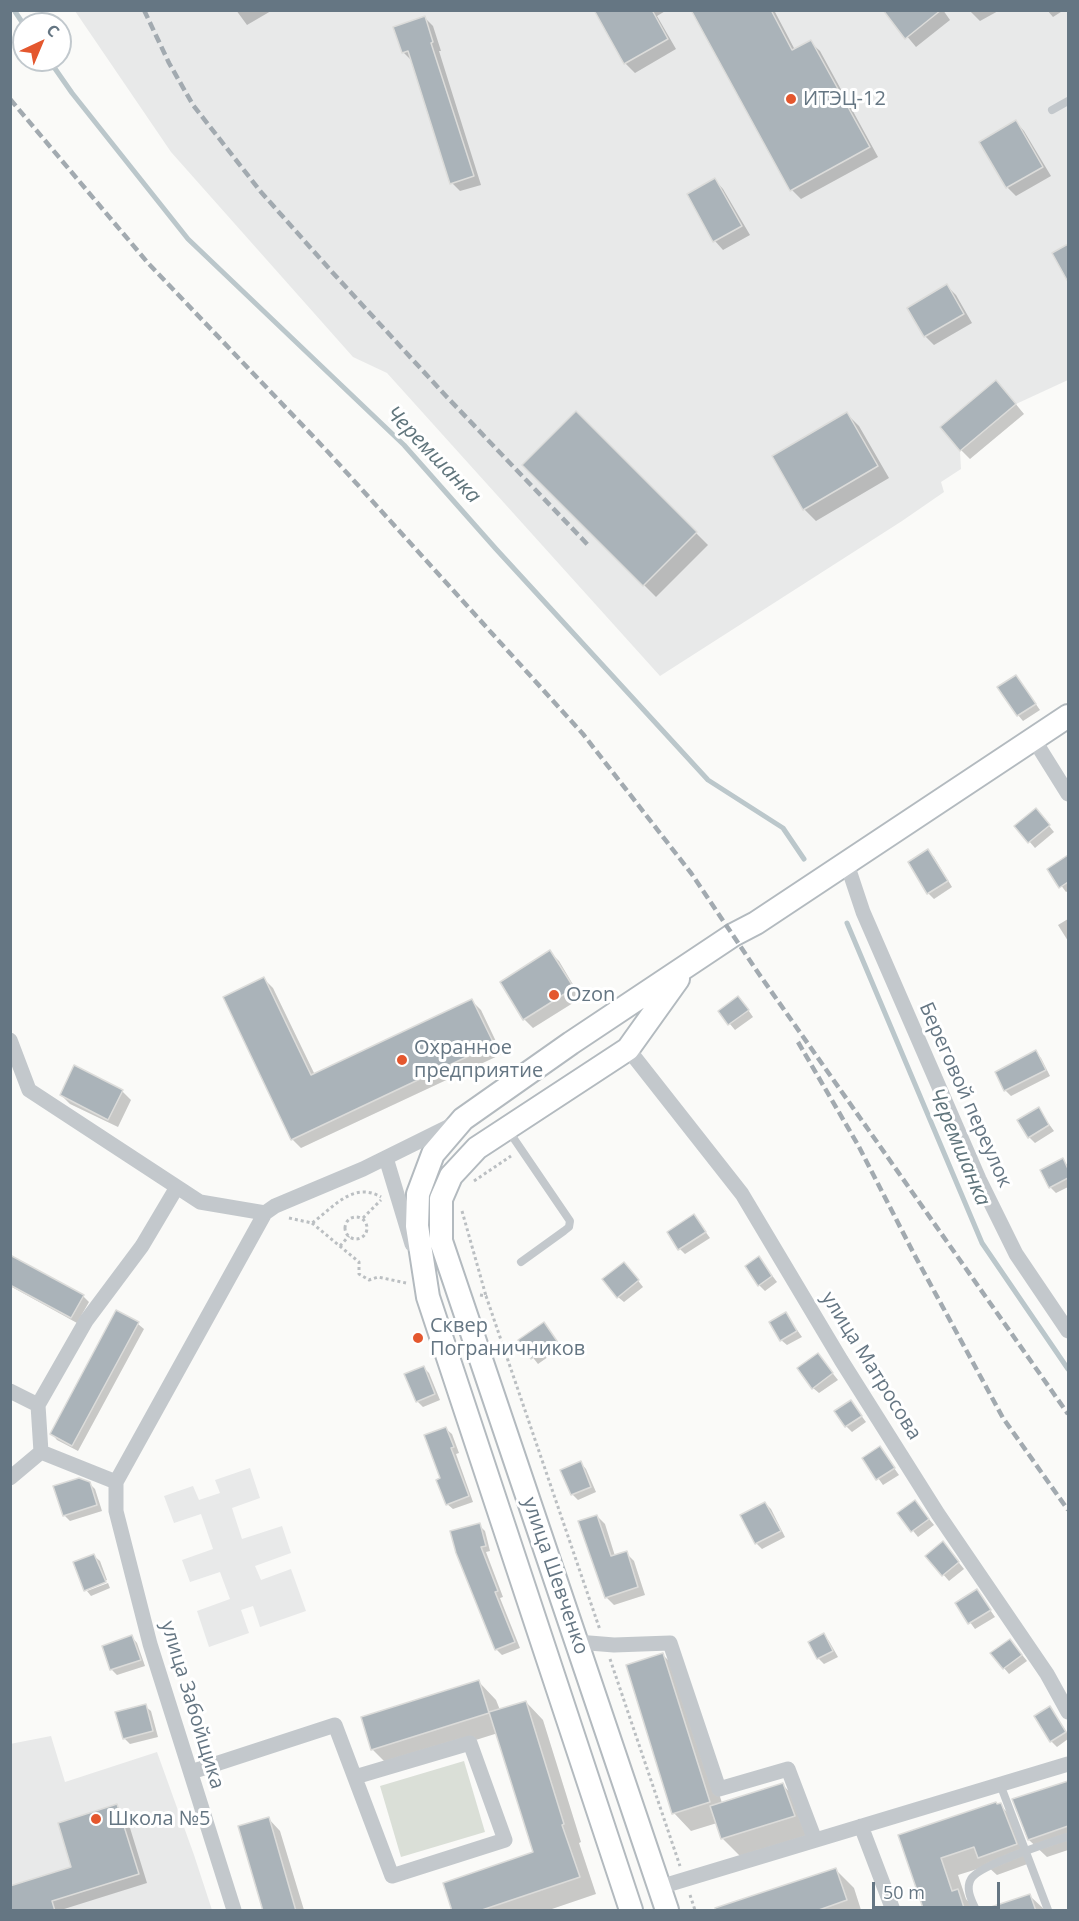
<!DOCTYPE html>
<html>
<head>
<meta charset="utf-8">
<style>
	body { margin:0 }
	#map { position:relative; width:1079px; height:1921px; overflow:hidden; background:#fafaf8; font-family:"Open Sans",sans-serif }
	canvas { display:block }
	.frame { position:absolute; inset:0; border:12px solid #657683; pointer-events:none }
	.north { position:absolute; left:12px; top:12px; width:60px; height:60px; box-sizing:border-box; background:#fff; border:2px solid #c1c8cd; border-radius:50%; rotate:44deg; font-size:16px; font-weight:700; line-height:24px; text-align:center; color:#657683 }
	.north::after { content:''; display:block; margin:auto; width:21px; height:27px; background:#e4572e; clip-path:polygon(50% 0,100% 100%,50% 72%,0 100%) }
	.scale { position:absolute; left:872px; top:1882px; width:128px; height:27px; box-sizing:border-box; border:3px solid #657683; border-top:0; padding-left:8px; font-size:18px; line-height:21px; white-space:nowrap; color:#657683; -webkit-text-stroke:4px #fff; paint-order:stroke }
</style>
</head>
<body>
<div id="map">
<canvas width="1079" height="1921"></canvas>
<div class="frame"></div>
<div class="north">С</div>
<div class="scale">50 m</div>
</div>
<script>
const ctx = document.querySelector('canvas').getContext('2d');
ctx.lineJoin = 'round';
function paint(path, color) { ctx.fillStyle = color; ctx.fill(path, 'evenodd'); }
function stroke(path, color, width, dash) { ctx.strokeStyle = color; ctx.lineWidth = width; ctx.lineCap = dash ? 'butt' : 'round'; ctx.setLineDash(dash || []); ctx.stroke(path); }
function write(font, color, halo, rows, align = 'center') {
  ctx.font = font + ' "Open Sans",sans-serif'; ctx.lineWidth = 6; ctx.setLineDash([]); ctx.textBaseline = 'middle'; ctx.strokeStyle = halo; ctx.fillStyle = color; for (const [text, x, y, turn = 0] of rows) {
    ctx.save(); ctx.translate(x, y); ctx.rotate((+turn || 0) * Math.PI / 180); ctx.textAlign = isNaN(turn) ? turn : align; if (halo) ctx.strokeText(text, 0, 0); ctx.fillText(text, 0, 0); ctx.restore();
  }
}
const built = new Path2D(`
	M75,11H1068V380L1016,404L960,451L961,469L941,482L944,492L902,521L660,676L387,373L353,357L171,152Z
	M250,1468L260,1498L232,1508L242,1539L282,1526L291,1553L255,1566L261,1580L291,1569L306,1611L260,1627L253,1606L241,1610L249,1633L209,1647L197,1611L230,1599L220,1572L190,1582L182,1560L213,1549L201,1514L174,1523L164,1496L193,1486L199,1500L220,1493L215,1480Z
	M51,1736L65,1782L157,1752L194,1855L212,1910H11L10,1744Z`);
const green = new Path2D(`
	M464,1761L485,1832L401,1857L380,1786Z`);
const shadow = new Path2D(`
	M236,10H271V11L247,25Z
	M596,10H667L657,16L676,49L635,73L625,63Z
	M693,10H774L795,50L810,42L820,51L878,157L801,199L792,190Z
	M885,10H943L950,20L916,47Z
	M969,10H1000L980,21Z
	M1047,10H1064L1053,17Z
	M425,18L433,26L441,51H439L481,185L460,191L452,183L411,60L403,52Z
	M1016,122L1024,131L1051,176L1016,196L1007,187Z
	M715,180L723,189L750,235L723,250L715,241Z
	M947,286L956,295L972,323L934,345L925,336Z
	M1005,391L1024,414L970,459L961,450Z
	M576,413L708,545L656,597L524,465Z
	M847,414L859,426L889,478L816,521L804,509Z
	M1016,676L1040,710L1023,721L1018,715Z
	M1041,816L1054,832L1035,848L1016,826Z
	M928,851L934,857L952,887L934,899L928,893Z
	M1068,857V891L1066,892L1049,869Z
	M1068,919V941L1058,925Z
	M550,952L559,961L581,998L533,1028L524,1019Z
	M264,979L273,988L315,1075L472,1001L481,1010L502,1054L301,1148L292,1139Z
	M744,1004L753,1017L735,1030L720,1012Z
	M1036,1052L1041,1058L1050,1076L1011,1096L1005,1090Z
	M122,1091L131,1100L118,1127L70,1104L61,1095Z
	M1038,1109L1054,1131L1035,1143L1029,1137Z
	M1062,1159L1068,1166V1187L1056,1193L1051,1188L1042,1171Z
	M694,1216L710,1238L685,1254L680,1249Z
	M10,1256L83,1296L89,1302L77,1323L10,1286Z
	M759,1258L777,1282L765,1291L759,1285Z
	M629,1269L643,1287L624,1302L618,1297Z
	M786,1314L802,1337L787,1345L781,1340Z
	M138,1324L144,1329L78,1451L57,1440L52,1434Z
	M544,1324L562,1347L538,1364L520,1341Z
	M818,1355L838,1380L819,1393L813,1388Z
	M423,1367L429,1373L440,1400L423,1407L417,1401Z
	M851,1402L866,1422L852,1432L846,1426Z
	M446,1429L452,1434L459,1453L456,1454L473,1502L453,1509L447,1504L442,1479Z
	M880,1448L899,1475L883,1485L864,1458Z
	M581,1463L586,1469L596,1492L578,1500L572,1494Z
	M89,1483L95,1489L102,1511L70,1521L64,1515Z
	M915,1502L934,1525L918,1537L899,1513Z
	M765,1503L771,1509L785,1537L762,1549L756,1543L742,1516Z
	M597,1516L605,1524L615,1556L626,1553L634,1561L645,1595L614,1605L606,1597Z
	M479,1525L485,1531L490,1551L486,1552L503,1597L500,1598L520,1648L502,1655L496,1649L456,1547Z
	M948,1549L964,1569L949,1581L927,1556Z
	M94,1556L100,1561L107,1580L86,1588V1591L85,1590Z
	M108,1583L110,1588L91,1596L87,1591Z
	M977,1591L995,1617L975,1629L957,1604Z
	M824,1635L829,1641L838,1657L824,1664L819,1659L810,1643Z
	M132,1637L137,1643L145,1666L117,1675L112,1670L104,1647Z
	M1015,1646L1027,1661L1009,1674L1004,1668Z
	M663,1655L681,1673L722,1803L783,1785L800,1803L812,1834L740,1856L722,1838L717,1823L691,1831L674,1813Z
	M479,1682L496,1700L500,1710L526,1702L543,1720L581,1842L579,1843L596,1894L549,1910H454L535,1853L498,1733L390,1767L372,1749Z
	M145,1706L151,1711L158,1737L130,1744L124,1738Z
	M1050,1707L1068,1734V1739L1057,1747L1051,1741Z
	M1068,1783V1850L1047,1857L1029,1840L1014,1800Z
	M1000,1805L1018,1823L1033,1862L997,1875L987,1866L958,1875L966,1899L976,1910H925L900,1836Z
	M117,1806L126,1815L147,1883L61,1910H10L73,1868Z
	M268,1818L280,1831L304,1910H264Z
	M836,1870L854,1888L861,1910H712Z
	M1030,1896L1045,1910H992Z`);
const stream = new Path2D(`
	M14,10L24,25
	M49,60L72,93L188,239L404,445L496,549L708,780L783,828L804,859
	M847,923L982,1243L1068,1369`);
const building = new Path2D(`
	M594,10H652L668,39L624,64Z
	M691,10H771L792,50L811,40L870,147L790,191Z
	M883,10H941L905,39Z
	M425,16L433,42L431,43L474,176L450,184L408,51L402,53L393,27Z
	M1016,120L1043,167L1006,188L979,142Z
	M715,178L742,226L713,242L687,194Z
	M1068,244V282L1052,253Z
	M947,284L964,314L924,337L907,308Z
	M996,380L1016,404L960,451L940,427Z
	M576,411L697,532L643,586L522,465Z
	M847,412L878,466L803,510L772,456Z
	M1016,675L1036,704L1017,716L997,687Z
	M1036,808L1050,825L1028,843L1014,826Z
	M928,849L948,881L927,894L908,862Z
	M1068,855V882L1059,888L1047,869Z
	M550,950L574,988L523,1020L500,982Z
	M264,977L311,1075L472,999L494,1044L291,1140L223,997Z
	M738,996L749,1010L728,1025L718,1011Z
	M1036,1050L1046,1070L1004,1091L995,1072Z
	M74,1065L123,1090L108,1120L60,1095Z
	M1039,1107L1049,1125L1028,1138L1017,1120Z
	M1063,1158L1068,1169V1178L1049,1188L1040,1170Z
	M694,1214L706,1232L678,1250L667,1232Z
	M10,1255L84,1295L71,1318L10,1285Z
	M759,1256L772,1276L758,1286L745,1266Z
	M624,1262L639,1280L617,1298L602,1279Z
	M116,1310L139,1322L72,1446L50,1434Z
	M786,1312L797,1331L780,1341L769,1322Z
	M544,1322L557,1341L531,1359L518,1340Z
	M818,1353L833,1373L812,1389L797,1368Z
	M424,1366L435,1394L416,1402L404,1374Z
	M851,1400L862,1416L845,1427L834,1411Z
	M446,1427L454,1447L451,1448L469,1496L446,1505L436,1480L440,1478L424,1435Z
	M880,1446L895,1468L876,1480L862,1458Z
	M581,1461L591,1487L571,1495L560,1470Z
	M79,1478L90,1482L97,1505L63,1516L53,1486Z
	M915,1500L929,1519L911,1532L897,1513Z
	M765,1502L781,1531L755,1544L740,1515Z
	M597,1515L611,1556L627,1551L638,1587L605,1598L578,1521Z
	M480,1523L486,1546L481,1547L498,1591L495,1592L515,1642L495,1650L456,1553L450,1531Z
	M943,1541L959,1562L942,1576L925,1556Z
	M94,1554L106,1582L84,1591L73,1562Z
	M977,1589L991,1610L968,1624L955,1603Z
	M824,1633L833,1651L817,1659L808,1642Z
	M132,1635L141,1660L110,1670L102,1646Z
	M1010,1639L1022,1655L1003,1669L990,1653Z
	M663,1653L710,1802L672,1814L626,1665Z
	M479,1680L489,1713L371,1750L361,1717Z
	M526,1701L564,1824L562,1825L580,1877L479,1911H452L443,1883L533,1852L489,1712Z
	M146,1704L153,1731L123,1739L115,1712Z
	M1050,1706L1066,1732L1050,1742L1034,1716Z
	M1068,1781V1826L1028,1840L1012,1799Z
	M783,1783L795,1816L721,1839L710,1806Z
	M996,1802L997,1804L1001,1803L1017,1844L978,1858L974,1847L941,1858L952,1891L958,1889L965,1911H924L898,1835Z
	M117,1804L139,1874L52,1901L55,1911H10V1886L71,1867L58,1823Z
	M269,1817L296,1911H263L238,1826Z
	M836,1868L847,1900L816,1911H716L715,1908Z
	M1030,1894L1036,1911H988V1908Z`);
const path = new Path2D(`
	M474,1181L511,1156
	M462,1211L486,1296
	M345 1228a11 11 0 1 1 22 0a11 11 0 1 1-22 0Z
	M289,1218L312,1223C334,1207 353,1181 381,1197
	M363,1218L381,1200
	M312,1223L359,1262V1274L369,1280L378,1277L406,1283
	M340,1246L349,1236
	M480,1295L486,1296L600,1630
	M610,1659L680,1866
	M690,1895L695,1910`);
const service = new Path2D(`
	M1052,110L1068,101
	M508,1130L570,1221L569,1227L564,1231L521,1262
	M1000,1784L1048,1910
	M976,1910C972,1901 965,1889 971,1879C979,1865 1049,1843 1066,1837L1068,1838`);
const minor = new Path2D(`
	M1033,738L1068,794
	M847,864L863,912L979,1179L1016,1254L1068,1331
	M10,1040L29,1090L200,1202L265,1213
	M628,1049L742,1194L841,1360L938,1514L1047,1674L1068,1712
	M386,1158L412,1244
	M10,1391L38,1405
	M10,1478L41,1452
	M116,1482L41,1452L38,1405L86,1321L142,1246L177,1187
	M577,1642L614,1645L670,1643L719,1789L788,1769L815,1840
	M191,1772L335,1725L392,1876L505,1840L470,1743L355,1777
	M861,1826L893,1910
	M660,1887L1068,1764
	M234,1910L150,1644L116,1511V1482L265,1213L275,1206L363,1169L454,1124`);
const secondary = new Path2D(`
	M631,1910L428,1297L417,1226L418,1194L433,1154L463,1119L571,1043L733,935L756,923L1068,716
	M667,1910L441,1241V1199L451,1176L477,1148L628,1049L678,979`);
const rail = new Path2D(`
	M144,10L169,63L193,105L261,192L333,273L446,396L588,545
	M10,99L148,263L328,452L583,734L691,873L759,974L1068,1414
	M798,1042L858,1145L914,1254L1003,1418L1068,1510`);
const markers = [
	[791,99,6,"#e4572e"],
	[554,995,6,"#e4572e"],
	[402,1060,6,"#e4572e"],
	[418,1338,6,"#e4572e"],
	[96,1819,6,"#e4572e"]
];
const poiNames = [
	["ИТЭЦ-12",803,99],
	["Ozon",566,995],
	["Охранное",414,1048],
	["предприятие",414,1071],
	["Сквер",430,1326],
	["Пограничников",430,1349],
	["Школа №5",108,1819]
];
const streetNames = [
	["Береговой переулок",965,1095,66],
	["улица Матросова",871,1366,58],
	["улица Шевченко",555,1576,71],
	["улица Забойщика",192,1705,73]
];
const waterNames = [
	["Черемшанка",433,455,46],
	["Черемшанка",959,1147,67]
];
paint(built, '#e8e9e9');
paint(green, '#dadfd7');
paint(shadow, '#0003');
stroke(stream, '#bbc7cb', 5);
paint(building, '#aab3b9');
stroke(building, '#dcdcda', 1.5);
stroke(secondary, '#b3babf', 26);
stroke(path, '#bbbfc2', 3, [3, 3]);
stroke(service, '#c3c8cc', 8);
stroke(minor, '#c3c8cc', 15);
stroke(secondary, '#fff', 22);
stroke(rail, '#a2aab0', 4.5, [9, 4.5]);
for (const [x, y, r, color] of markers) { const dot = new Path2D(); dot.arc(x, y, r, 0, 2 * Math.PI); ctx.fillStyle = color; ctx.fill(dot); stroke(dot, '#fff', 2); }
write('20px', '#657683', '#fff', poiNames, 'left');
write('20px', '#657683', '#fff', streetNames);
write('italic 21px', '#60757c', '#fff', waterNames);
</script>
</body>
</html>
